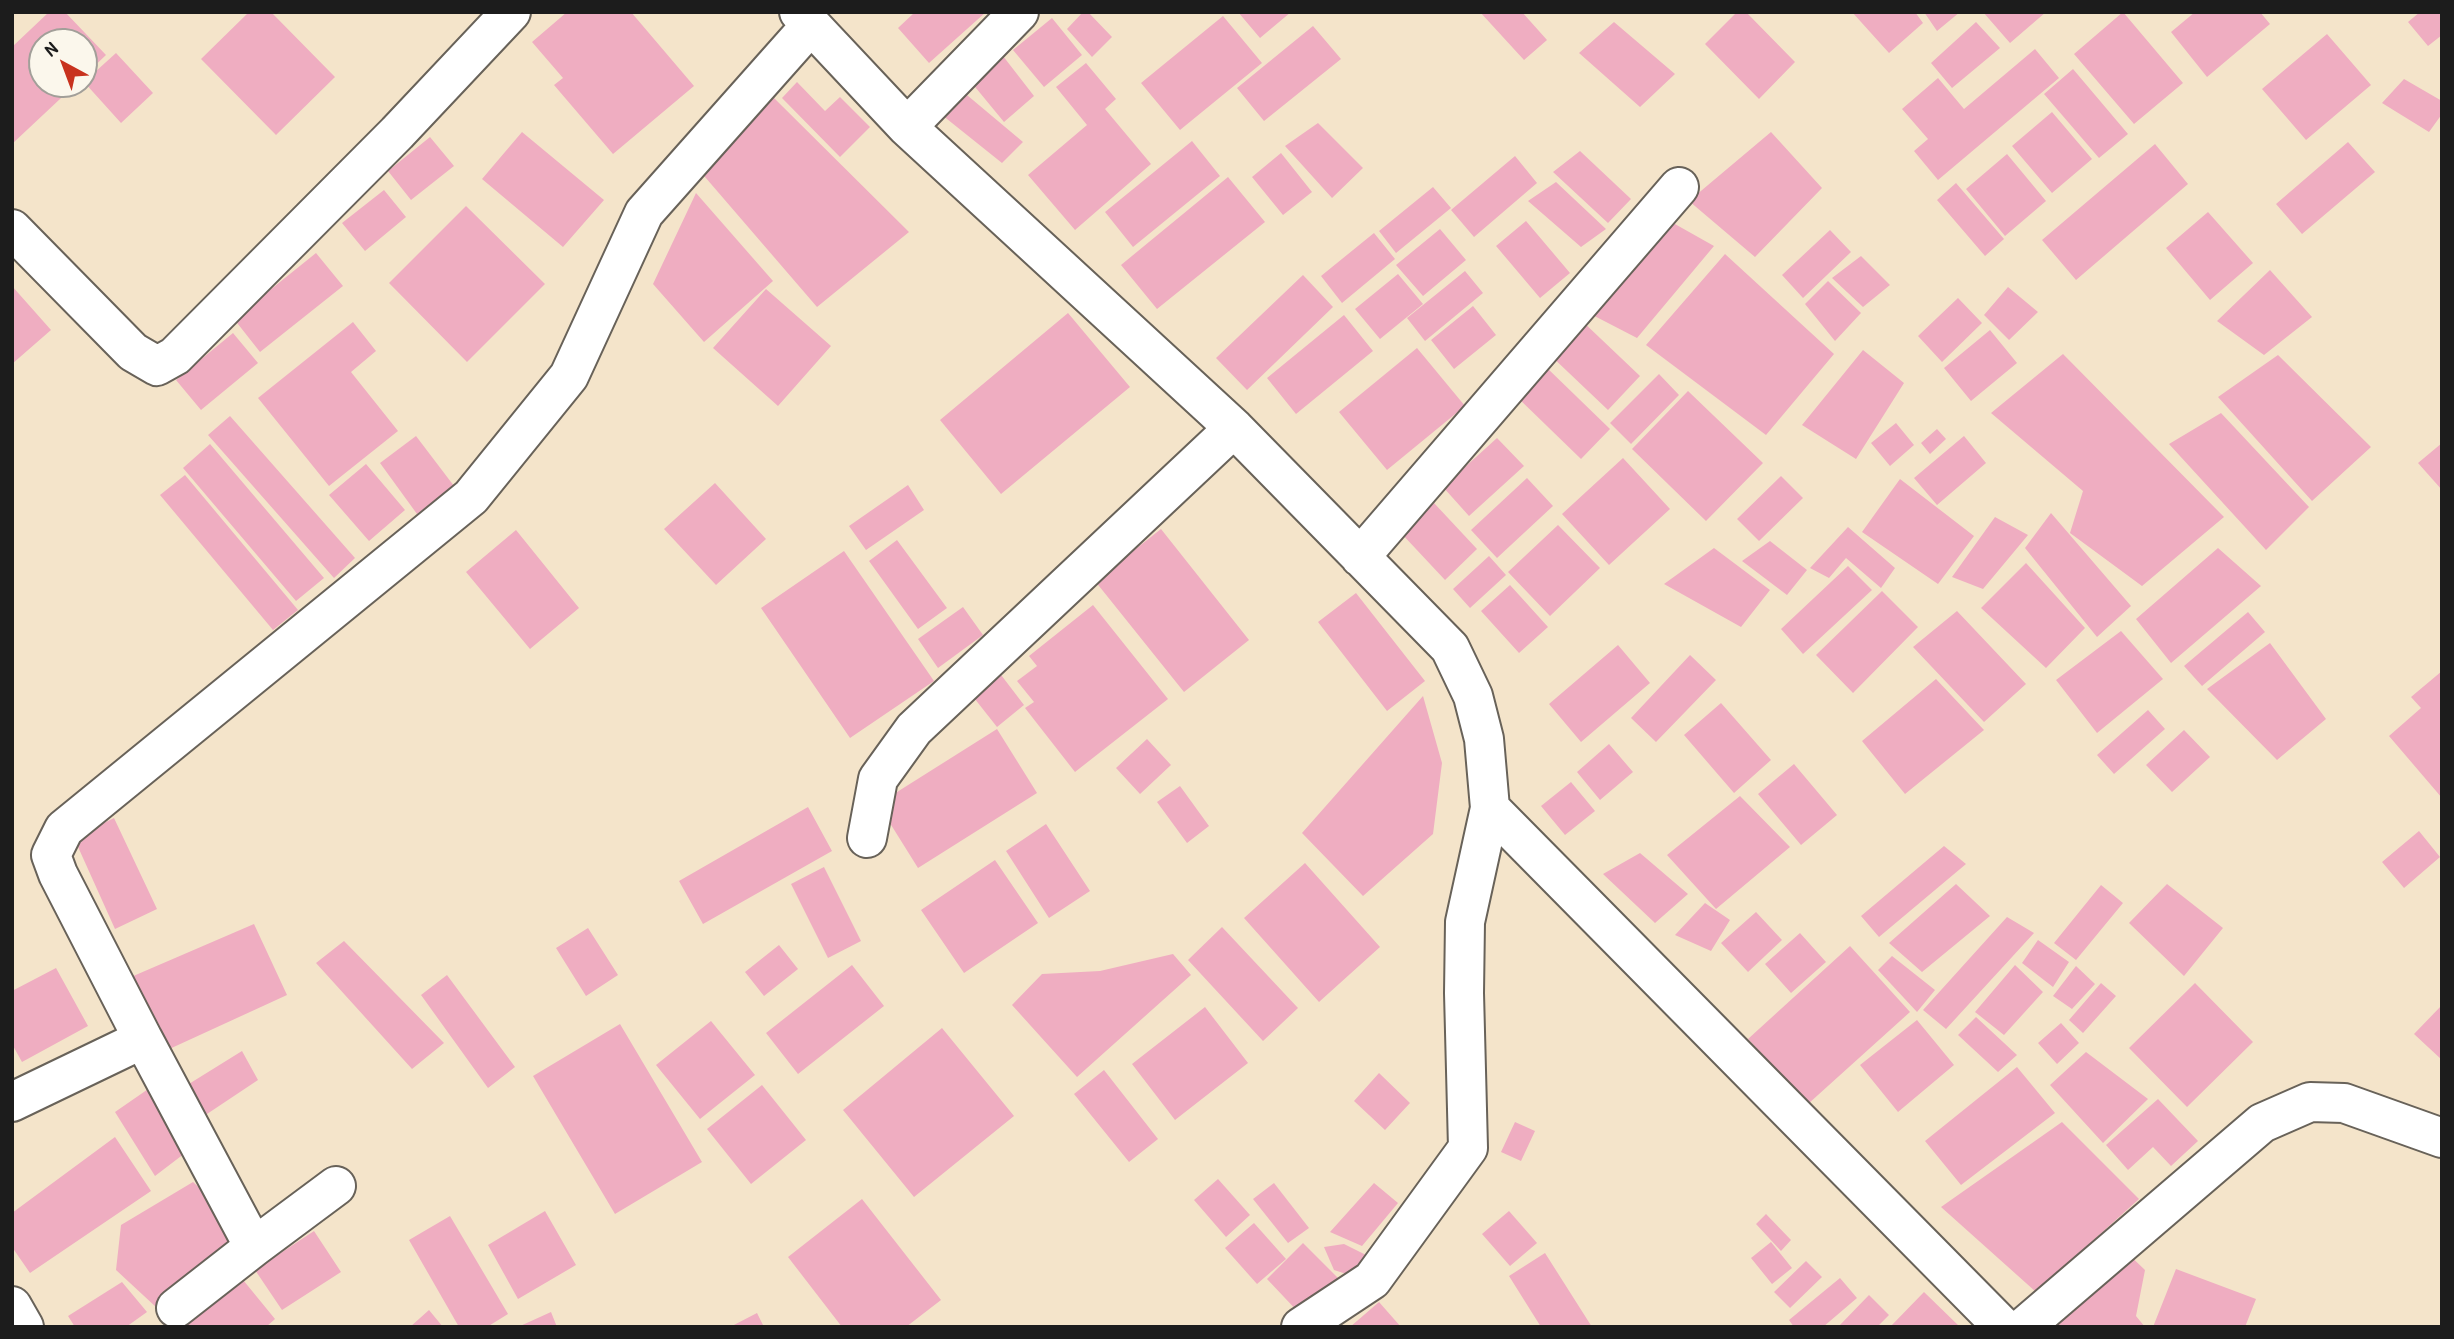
<!DOCTYPE html>
<html>
<head>
<meta charset="utf-8">
<style>
	body { margin:0 }
	#map { position:relative; width:2454px; height:1339px; overflow:hidden; background:#f4e4ca; font-family:"Patrick Hand",sans-serif }
	canvas { display:block }
	.frame { position:absolute; inset:0; border:14px solid #1c1c1c; pointer-events:none }
	.north { position:absolute; left:28px; top:28px; width:70px; height:70px; box-sizing:border-box; background:#fbf7ec; border:2px solid #a29f99; border-radius:50%; rotate:319deg; font-size:19px; font-weight:700; line-height:28px; text-align:center; color:#1c1c1c }
	.north::after { content:''; display:block; margin:auto; width:24px; height:32px; background:#c8321e; clip-path:polygon(50% 0,100% 100%,50% 72%,0 100%) }
</style>
</head>
<body>
<div id="map">
<canvas width="2454" height="1339"></canvas>
<div class="frame"></div>
<div class="north">N</div>
</div>
<script>
const ctx = document.querySelector('canvas').getContext('2d');
ctx.lineJoin = 'round';
function paint(path, color) { ctx.fillStyle = color; ctx.fill(path, 'evenodd'); }
function stroke(path, color, width, dash) { ctx.strokeStyle = color; ctx.lineWidth = width; ctx.lineCap = dash ? 'butt' : 'round'; ctx.setLineDash(dash || []); ctx.stroke(path); }
const building = new Path2D(`
	M49,12H65L106,55L84,76V42H42V84H76L12,144V47Z
	M249,12H271L335,77L276,135L201,59Z
	M567,12H631L694,86L613,154L554,85L563,78L532,42Z
	M915,12H986L929,63L898,28Z
	M1083,12H1088L1112,37L1092,57L1067,29Z
	M1238,12H1291L1260,38Z
	M1480,12H1522L1547,40L1524,60Z
	M1737,12H1746L1795,62L1759,99L1705,44Z
	M1852,12H1915L1923,23L1889,53Z
	M1924,12H1960L1937,31Z
	M1983,12H2046L2010,43Z
	M2123,12L2183,83L2134,124L2074,54Z
	M2195,12H2260L2270,24L2207,77L2171,32Z
	M2420,12H2442V35L2428,46L2408,22Z
	M1223,16L1262,63L1180,130L1141,83Z
	M1052,18L1082,55L1044,87L1013,50Z
	M1614,22L1675,74L1640,107L1579,53Z
	M1976,22L2000,48L1952,88L1931,63Z
	M1313,26L1341,59L1264,121L1237,88Z
	M2327,34L2371,85L2306,140L2262,89Z
	M2035,49L2059,78L1938,180L1914,151L1928,139L1902,109L1938,78L1964,109Z
	M116,53L153,93L121,123L84,82Z
	M1003,56L1034,96L1004,122L971,82Z
	M1086,63L1116,99L1105,109L1151,164L1075,230L1028,175L1087,125L1056,87Z
	M2073,69L2128,134L2099,158L2044,94Z
	M2404,79L2442,101V114L2429,132L2382,103Z
	M797,82L825,111L840,97L870,127L840,157L782,98Z
	M955,85L1023,142L1002,163L937,111Z
	M774,98L909,232L817,307L699,170Z
	M2052,112L2092,159L2052,193L2012,146Z
	M1318,123L1363,168L1332,198L1285,146Z
	M522,132L604,200L563,247L482,179Z
	M1771,132L1822,188L1755,257L1689,201Z
	M430,137L454,166L411,200L388,171Z
	M1192,141L1220,176L1133,247L1105,212Z
	M2348,142L2375,172L2302,234L2276,204Z
	M2155,144L2188,184L2076,280L2042,240Z
	M1580,151L1631,199L1608,223L1553,172Z
	M1281,153L1312,192L1283,215L1252,177Z
	M2007,154L2046,201L2005,236L1966,189Z
	M1515,156L1537,183L1474,237L1451,210Z
	M1228,177L1265,222L1157,309L1121,265Z
	M1556,182L1606,229L1581,247L1528,201Z
	M1956,183L2004,239L1985,256L1937,200Z
	M1433,187L1451,208L1396,253L1379,231Z
	M384,190L406,217L365,251L342,223Z
	M696,193L773,281L704,342L653,284Z
	M466,206L545,284L467,362L389,283Z
	M2208,212L2253,263L2210,300L2166,248Z
	M1666,219L1714,246L1637,338L1579,308Z
	M1526,221L1570,273L1540,298L1496,246Z
	M1440,229L1466,260L1423,296L1396,265Z
	M1830,230L1851,252L1803,298L1782,275Z
	M1374,233L1395,259L1342,303L1321,276Z
	M316,253L343,286L260,352L234,319Z
	M1725,254L1834,354L1766,435L1646,345Z
	M1861,256L1890,285L1863,307L1832,278Z
	M2270,270L2312,317L2264,355L2217,321Z
	M1465,271L1483,293L1425,341L1407,318Z
	M1398,274L1423,304L1380,339L1355,309Z
	M1303,275L1333,307L1247,390L1216,358Z
	M1828,281L1861,313L1835,341L1805,304Z
	M12,286L51,330L12,364Z
	M2008,287L2038,312L2009,340L1984,315Z
	M766,289L831,346L778,406L713,348Z
	M1958,298L1982,323L1942,362L1918,336Z
	M1473,306L1496,335L1454,369L1431,340Z
	M1068,313L1130,387L1001,494L940,420Z
	M1344,315L1373,351L1296,414L1267,378Z
	M1580,319L1640,376L1608,410L1548,353Z
	M353,322L376,351L351,372L398,431L329,486L258,398Z
	M1990,330L2017,363L1971,401L1944,368Z
	M233,333L258,363L201,410L176,380Z
	M1417,348L1465,406L1387,470L1339,412Z
	M1863,350L1904,383L1856,459L1802,425Z
	M2063,354L2224,517L2142,586L2070,533L2083,491L1991,413Z
	M2278,355L2371,447L2312,501L2218,397Z
	M1544,365L1610,429L1581,459L1515,395Z
	M1659,374L1679,395L1631,444L1610,423Z
	M1688,391L1763,463L1706,521L1632,449Z
	M2221,413L2309,507L2266,550L2169,444Z
	M230,416L355,558L334,578L208,435Z
	M1896,423L1914,445L1890,466L1871,443Z
	M1937,429L1946,439L1930,454L1921,443Z
	M416,436L454,486L417,514L380,463Z
	M1964,436L1986,463L1937,505L1914,478Z
	M1497,438L1524,466L1469,516L1443,487Z
	M2442,443V490L2418,463Z
	M210,444L324,578L296,601L183,468Z
	M1623,458L1670,509L1609,565L1562,514Z
	M366,464L405,510L369,541L329,495Z
	M185,475L298,610L273,630L160,495Z
	M1781,476L1803,498L1759,541L1737,519Z
	M1527,478L1553,506L1497,558L1471,530Z
	M1900,479L1974,536L1938,584L1862,532Z
	M715,483L766,539L716,585L664,529Z
	M908,485L924,510L866,550L849,526Z
	M1434,503L1477,549L1445,580L1401,533Z
	M2051,513L2131,606L2097,637L2025,548Z
	M1995,517L2028,535L1983,589L1952,577Z
	M1558,525L1600,568L1550,616L1508,572Z
	M1848,527L1895,568L1881,588L1846,558L1829,578L1810,568Z
	M1161,529L1249,640L1184,692L1095,581Z
	M516,530L579,608L530,649L466,572Z
	M897,540L947,608L918,629L869,561Z
	M1770,541L1807,570L1787,595L1742,561Z
	M1714,548L1770,590L1741,627L1664,584Z
	M2218,548L2261,586L2171,663L2136,619Z
	M844,551L934,681L850,738L761,608Z
	M1489,556L1506,575L1470,608L1453,589Z
	M2026,563L2085,628L2046,668L1981,608Z
	M1848,566L1872,590L1803,654L1781,629Z
	M1510,585L1548,627L1519,653L1481,611Z
	M1882,591L1918,627L1853,693L1816,655Z
	M1356,593L1425,681L1387,711L1318,622Z
	M1093,605L1168,699L1075,772L1025,708L1034,702L1017,681L1037,666L1029,656Z
	M963,607L983,635L938,668L918,639Z
	M1957,611L2026,684L1984,722L1913,647Z
	M2248,612L2265,632L2202,686L2184,666Z
	M2121,631L2163,679L2097,733L2056,680Z
	M2270,643L2326,719L2277,760L2207,689Z
	M1618,645L1650,683L1581,742L1549,704Z
	M1690,655L1716,680L1656,742L1631,718Z
	M995,667L1024,705L997,727L967,689Z
	M2442,671V798L2389,736L2421,708L2411,697Z
	M1936,679L1984,730L1905,794L1862,741Z
	M1423,696L1442,763L1433,834L1363,896L1302,833Z
	M1721,703L1771,760L1734,793L1684,735Z
	M2148,710L2165,729L2114,774L2097,755Z
	M997,729L1037,793L918,868L878,804Z
	M2184,730L2210,757L2172,792L2146,765Z
	M1147,739L1171,765L1140,794L1116,768Z
	M1609,744L1633,772L1600,800L1577,772Z
	M1794,764L1837,815L1801,845L1758,794Z
	M1571,782L1595,811L1565,835L1541,806Z
	M1180,786L1209,826L1187,843L1157,802Z
	M1740,796L1790,847L1716,909L1667,855Z
	M808,807L832,851L703,924L679,881Z
	M114,818L157,909L115,929L74,838Z
	M1046,824L1090,891L1049,918L1006,851Z
	M2419,831L2440,857L2404,888L2382,862Z
	M1944,846L1966,864L1879,937L1861,916Z
	M1640,853L1688,894L1655,923L1603,874Z
	M995,860L1038,923L964,973L921,910Z
	M1305,863L1380,947L1319,1002L1244,918Z
	M824,867L861,941L828,958L791,884Z
	M1956,884L1990,916L1922,972L1889,943Z
	M2167,884L2223,928L2184,976L2129,923Z
	M2101,885L2123,903L2076,960L2054,943Z
	M1705,903L1730,920L1711,951L1675,935Z
	M1756,912L1782,940L1748,972L1721,943Z
	M2007,917L2034,933L1946,1029L1923,1010Z
	M254,924L287,995L165,1051L131,977Z
	M1222,927L1298,1008L1263,1041L1188,960Z
	M588,928L618,975L586,996L556,948Z
	M1800,933L1826,962L1791,993L1765,964Z
	M2038,940L2069,962L2053,987L2022,963Z
	M344,941L444,1043L412,1069L316,963Z
	M779,945L798,969L764,996L745,972Z
	M1850,946L1910,1012L1808,1104L1748,1039Z
	M1173,954L1191,975L1077,1077L1012,1005L1042,974L1100,971Z
	M1892,956L1935,990L1917,1012L1878,970Z
	M852,965L884,1006L798,1074L766,1033Z
	M2015,965L2043,992L2004,1035L1975,1012Z
	M2076,966L2095,984L2072,1009L2053,996Z
	M56,968L88,1026L22,1062L12,1044V991Z
	M447,975L515,1067L488,1088L421,995Z
	M2101,983L2116,996L2083,1033L2069,1020Z
	M2195,983L2253,1042L2187,1107L2129,1048Z
	M2442,1005V1060L2414,1034Z
	M1205,1007L1248,1063L1175,1120L1132,1064Z
	M1976,1017L2017,1055L1998,1072L1958,1035Z
	M1917,1020L1954,1065L1898,1112L1860,1065Z
	M711,1021L755,1075L700,1119L656,1065Z
	M2061,1023L2079,1043L2057,1064L2038,1043Z
	M620,1024L702,1162L615,1214L533,1076Z
	M942,1028L1014,1116L914,1197L843,1110Z
	M242,1051L258,1080L198,1120L184,1087Z
	M2086,1052L2148,1099L2103,1143L2050,1085Z
	M2017,1067L2055,1113L1961,1185L1925,1141Z
	M1104,1070L1158,1139L1129,1162L1074,1094Z
	M1379,1073L1410,1103L1385,1130L1354,1101Z
	M154,1085L193,1147L155,1176L115,1112Z
	M762,1085L806,1140L751,1184L707,1129Z
	M2158,1099L2198,1141L2171,1166L2153,1147L2128,1170L2106,1145Z
	M1515,1122L1535,1131L1521,1161L1501,1152Z
	M2062,1122L2139,1199L2036,1292L1941,1207Z
	M115,1137L151,1191L30,1273L12,1247V1213Z
	M1218,1179L1250,1215L1226,1237L1194,1200Z
	M193,1182L214,1201L232,1245L157,1308L116,1270L121,1225Z
	M1274,1183L1309,1228L1288,1243L1253,1199Z
	M1374,1183L1398,1203L1362,1246L1330,1232Z
	M862,1199L941,1300L906,1327H842L788,1257Z
	M545,1211L576,1265L518,1299L488,1245Z
	M1509,1211L1537,1243L1510,1266L1482,1234Z
	M1766,1214L1791,1240L1781,1251L1756,1224Z
	M450,1216L508,1314L487,1327H459L409,1240Z
	M1254,1223L1286,1259L1257,1284L1225,1248Z
	M314,1231L341,1272L282,1310L255,1270Z
	M1771,1242L1792,1268L1772,1284L1751,1258Z
	M1303,1243L1338,1278L1301,1315L1267,1279Z
	M1344,1244L1380,1262L1365,1280L1334,1270L1324,1247Z
	M2121,1247L2145,1270L2136,1316L2145,1327H2050Z
	M1545,1253L1592,1327H1541L1509,1276Z
	M1806,1261L1822,1277L1790,1308L1774,1292Z
	M2176,1269L2256,1299L2245,1327H2153Z
	M239,1275L275,1319L266,1327H176Z
	M1840,1278L1857,1298L1823,1327H1794L1789,1320Z
	M122,1282L147,1312L126,1327H75L68,1316Z
	M1924,1292L1960,1327H1890Z
	M1869,1295L1889,1315L1877,1327H1838Z
	M1379,1302L1401,1327H1350Z
	M429,1310L443,1327H410Z
	M551,1312L557,1327H518Z
	M757,1313L764,1327H730Z`);
const minor = new Path2D(`
	M799,12L907,127L1234,428L1450,648L1473,696L1484,739L1490,808L2003,1327
	M907,127L1019,12
	M12,229L133,352L157,366L175,356L397,133L511,12
	M1360,557L1679,187
	M867,838L878,779L914,729L1234,428
	M143,1039L254,1247L176,1308
	M12,1102L143,1039L58,874L51,855L64,829L471,497L569,376L644,213L811,25
	M254,1247L336,1186
	M12,1306L24,1327
	M1301,1327L1372,1280L1468,1148L1464,993L1465,922L1490,808
	M2024,1327L2262,1123L2310,1102L2344,1103L2442,1138`);
paint(building, '#efadc1');
stroke(minor, '#686259', 42);
stroke(minor, '#fff', 38);
</script>
</body>
</html>
